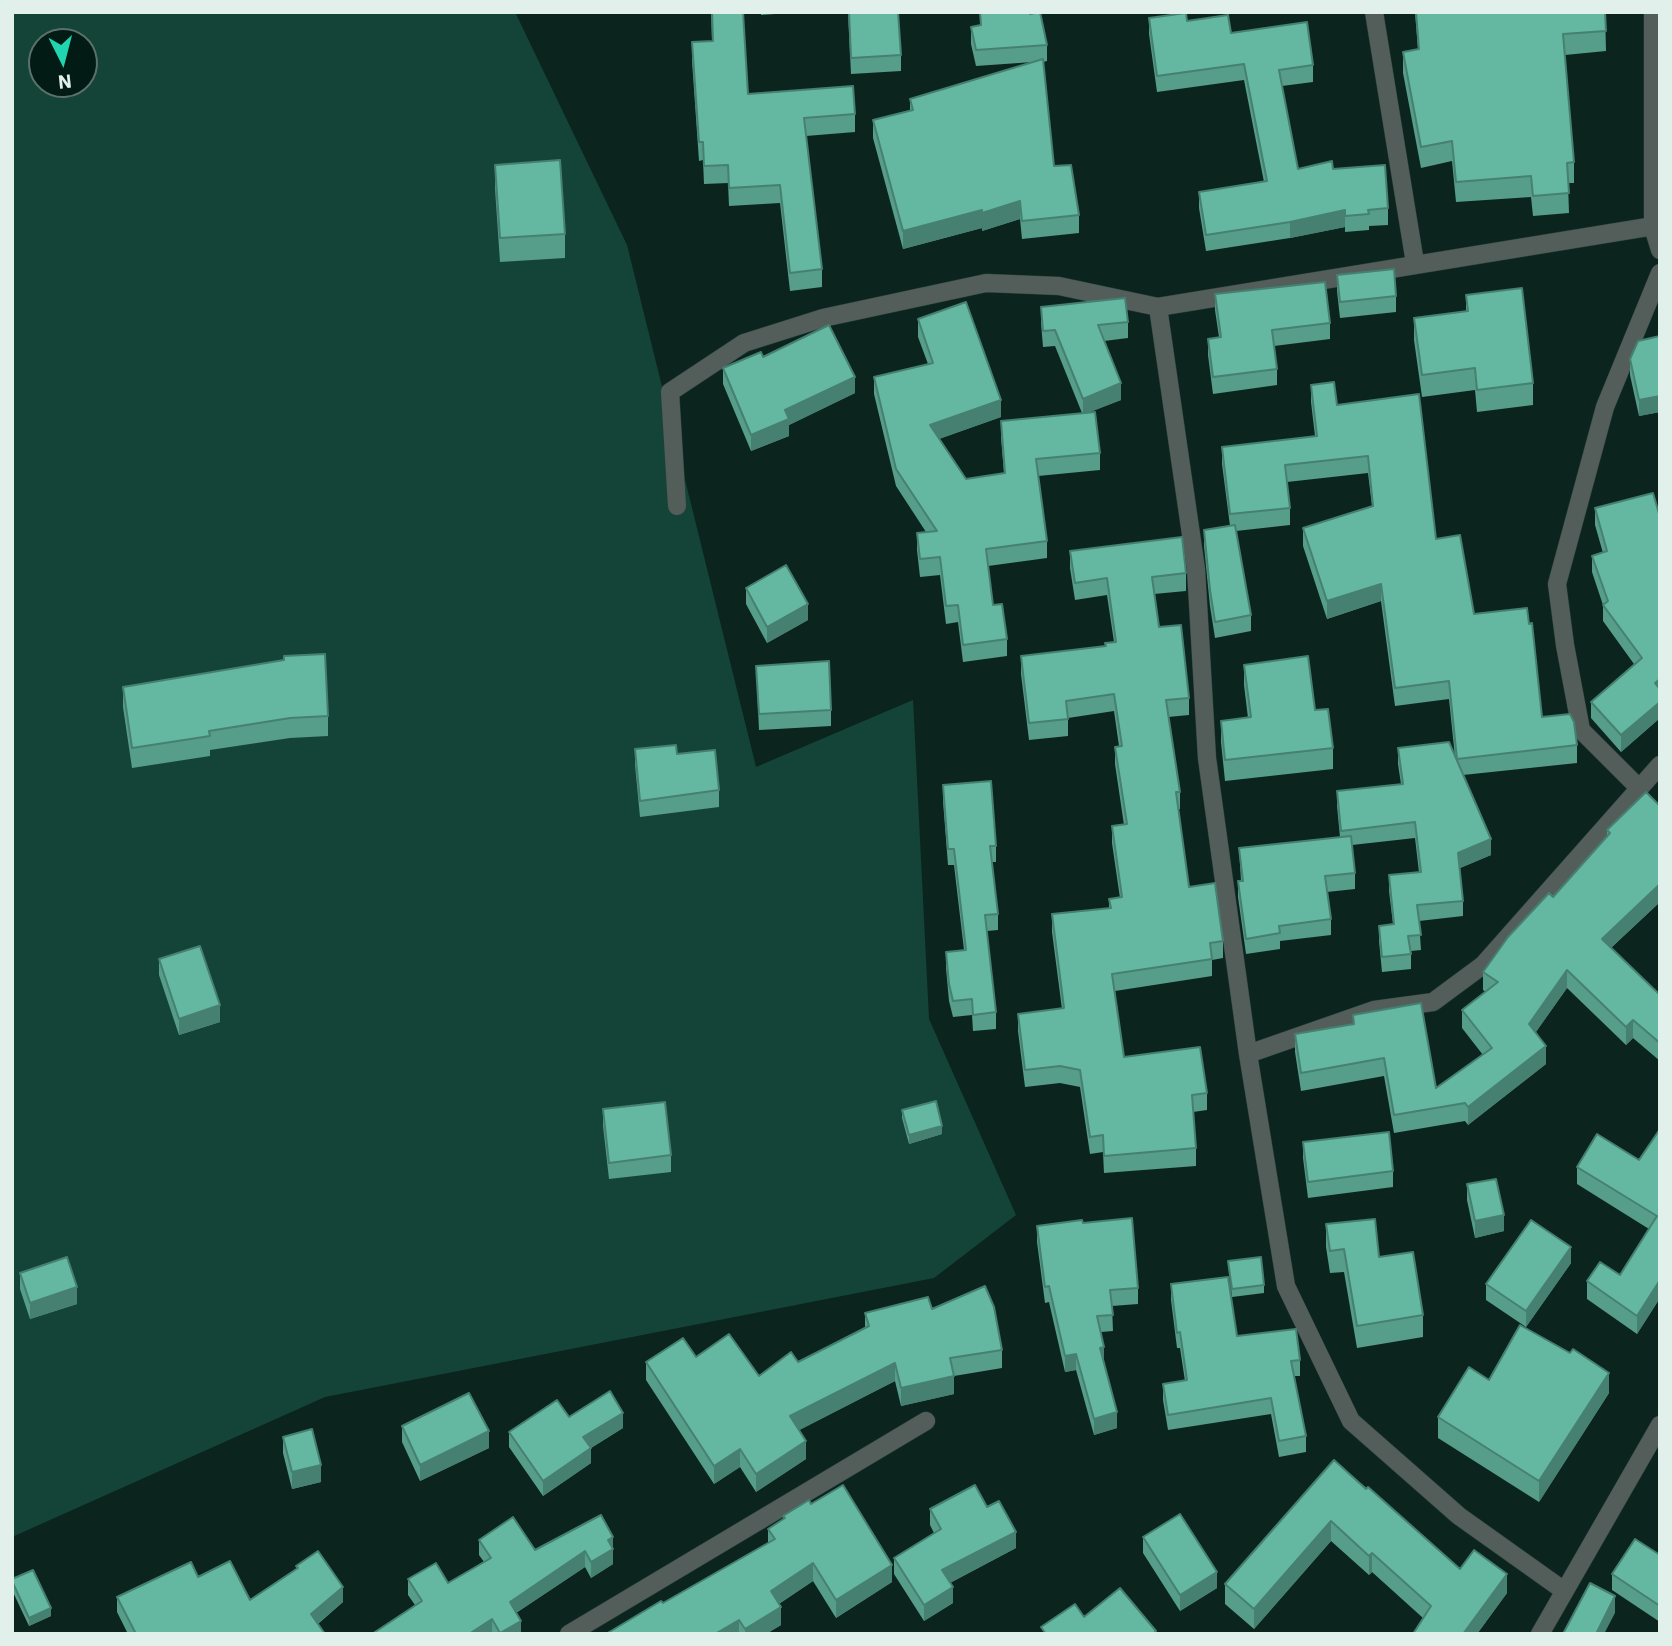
<!DOCTYPE html>
<html>
<head>
<meta charset="utf-8">
<style>
	body { margin:0 }
	#map { position:relative; width:1672px; height:1646px; overflow:hidden; background:#0b251e; font-family:"IBM Plex Sans",sans-serif }
	canvas { display:block }
	.frame { position:absolute; inset:0; border:14px solid #e1f0eb; pointer-events:none }
	.north { position:absolute; left:28px; top:28px; width:70px; height:70px; box-sizing:border-box; background:#021c15; border:2px solid #5b716b; border-radius:50%; rotate:174deg; font-size:19px; font-weight:700; line-height:28px; text-align:center; color:#e1f0eb }
	.north::after { content:''; display:block; margin:auto; width:24px; height:32px; background:#20d5b0; clip-path:polygon(50% 0,100% 100%,50% 72%,0 100%) }
</style>
</head>
<body>
<div id="map">
<canvas width="1672" height="1646"></canvas>
<div class="frame"></div>
<div class="north">N</div>
</div>
<script>
const ctx = document.querySelector('canvas').getContext('2d');
ctx.lineJoin = 'round';
function paint(path, color) { ctx.fillStyle = color; ctx.fill(path, 'evenodd'); }
function stroke(path, color, width, dash) { ctx.strokeStyle = color; ctx.lineWidth = width; ctx.lineCap = dash ? 'butt' : 'round'; ctx.setLineDash(dash || []); ctx.stroke(path); }
const green = new Path2D(`
	M12,12H515L627,245L756,767L913,700L929,1019L1016,1215L934,1278L325,1397L12,1537ZM42,42H84V84H42Z`);
const minor = new Path2D(`
	M1374,12L1415,263
	M1653,12V227L1660,250
	M677,506L670,392L744,343L823,318L986,283L1059,286L1158,307
	M1638,787L1581,730L1565,645L1557,584L1605,407L1660,273
	M1248,1054L1374,1010L1433,1002L1483,965L1660,765
	M1563,1590L1459,1516L1351,1421L1286,1286L1248,1054L1207,758L1196,569L1158,307L1660,225
	M569,1634L926,1421
	M1540,1634L1660,1425`);
const wall = new Path2D(`
	M711,12H743L748,94L855,114V132L806,136L822,269V287L790,291L780,203L729,206L728,183L704,184L703,160L699,161L692,61V42L712,41Z
	M761,12H802L761,15Z
	M848,12L901,55V71L851,74Z
	M980,12H1030L1047,45V61L1043,62L1054,166L1079,215V233L1022,239L1020,219L982,231V228L903,249L873,138V120L910,111V99L1033,62L976,66L971,44V27L980,25Z
	M1415,12H1605L1606,51L1565,55L1574,162V183H1568L1569,213L1533,216L1531,197L1456,202L1452,161L1421,168L1403,73V52L1418,50Z
	M1149,18L1187,21L1231,33L1313,65V82L1282,86L1298,169H1333L1388,208V225L1369,226V230L1345,232V227L1290,238L1206,251L1199,208V192L1264,182L1244,80L1157,92L1149,34Z
	M495,165L565,234V258L500,262L495,189Z
	M1337,275L1396,296V312L1340,318L1337,291Z
	M1215,294L1330,323V339L1274,346L1277,369V385L1213,394L1208,355V339L1219,337L1215,310Z
	M1466,295L1533,383V405L1477,412L1475,390L1422,397L1414,340V318L1466,311Z
	M1041,307L1128,322V338L1104,341L1121,400L1089,412L1100,453V470L1038,476L1047,541V558L988,566L993,605L1007,639V656L963,662L958,622L946,624L940,575L920,577L917,550V533L926,532L896,486L874,394V377L928,364L918,337V319L1001,417L939,439L966,479L1004,473L1001,438V421L1082,413L1055,346L1043,347L1041,323Z
	M1660,336V412L1639,416L1630,375V359Z
	M763,357L855,393L789,425V436L751,451L723,384V368Z
	M1311,385L1337,405L1436,539L1474,614L1542,717L1577,745V763L1463,775L1491,855L1460,868L1463,901V916L1419,921L1421,950L1411,951V969L1382,972L1379,941V926L1393,924L1389,891V875L1419,872L1415,838L1352,845L1355,873V889L1327,892L1331,919V935L1280,941V949L1246,954L1238,897V881H1241L1239,848L1340,837L1337,806V791L1401,784L1398,764V748L1455,757L1449,699L1395,706L1381,601L1327,619L1303,546V528L1372,506L1368,473L1287,482L1290,508V525L1236,531L1251,615V631L1215,638L1210,606L1204,546V530L1230,526L1222,464V447L1315,436L1311,402Z
	M1595,508L1660,718L1621,752L1591,718V702L1634,664L1603,621V605L1592,572V556L1603,553L1595,525Z
	M1070,551L1186,573V591L1154,594L1159,627L1189,698V715L1168,717L1180,792V809H1178L1189,887L1223,941V958L1212,960V976L1115,991L1124,1057L1207,1093V1110L1193,1112L1196,1148V1166L1104,1173L1103,1152L1090,1154L1080,1087L1060,1083L1025,1087L1018,1031V1014L1062,1009L1052,932V914L1109,908V899L1120,898L1112,843V826L1124,825L1115,764V747L1119,746L1114,711L1068,718V736L1029,740L1021,674V656L1105,646L1114,642L1107,595L1075,600L1070,568Z
	M746,588L808,620L767,643L746,604Z
	M1244,665L1315,710L1333,748V769L1225,781L1221,742V721L1248,718L1244,685Z
	M756,666L831,710V726L759,730Z
	M123,687L328,716V736L290,738L210,750V756L132,768L123,707Z
	M635,749L677,754L719,790V807L640,817L635,765Z
	M943,785L996,846V862H992L998,914V930L987,931L996,1012V1029L973,1031L972,1015L953,1017L949,1001L946,968V952L964,950L954,865H948L943,801Z
	M1660,806V902L1611,948L1660,995V1061L1633,1038L1626,1045L1567,988L1535,1033L1546,1064L1468,1125L1465,1121L1394,1133L1384,1076L1301,1091L1295,1052V1034L1353,1024V1015L1436,1088L1483,1055L1462,1028V1010L1486,992L1483,990V972L1553,897L1607,836V830Z
	M159,959L220,1022L179,1035L159,975Z
	M603,1109L671,1155V1172L609,1179L603,1126Z
	M902,1110L942,1134L909,1144L902,1118Z
	M1660,1129V1298L1637,1334L1587,1299V1281L1620,1275L1649,1229L1577,1184V1167L1639,1160Z
	M1303,1142L1393,1171V1187L1308,1198L1303,1158Z
	M1467,1184L1504,1231L1475,1238L1467,1200Z
	M1083,1223L1138,1288V1304L1112,1306L1113,1331L1101,1332L1104,1363L1117,1428L1094,1435L1076,1370L1065,1372L1049,1302L1045,1303L1037,1242V1226Z
	M1326,1224L1379,1257L1423,1315V1337L1357,1348L1344,1272L1330,1273L1326,1247Z
	M1228,1261L1264,1285V1293L1232,1297Z
	M1571,1263L1526,1327L1486,1300V1284Z
	M20,1273L77,1304L30,1319L20,1289Z
	M1171,1284L1237,1336L1300,1360V1376H1294L1306,1436V1452L1279,1457L1271,1414L1168,1430L1163,1400V1384L1185,1381L1180,1348H1177L1171,1300Z
	M932,1309L1002,1350V1368L954,1376V1394L901,1406L895,1381L799,1430L806,1459L756,1492L740,1467L714,1484L646,1380V1362L696,1357L759,1376L798,1362L865,1327V1313Z
	M1489,1380L1609,1393L1539,1502L1438,1438V1417Z
	M569,1417L623,1428L591,1448V1463L543,1496L509,1447V1432Z
	M402,1426L489,1448L420,1481L402,1442Z
	M283,1437L321,1482L292,1489L283,1453Z
	M1334,1460L1460,1569L1507,1593L1477,1634H1413L1423,1618L1372,1572L1369,1575L1331,1541L1254,1629L1225,1604V1584Z
	M811,1504L892,1582L836,1618L813,1581L779,1604L781,1625L766,1634H606L663,1603L768,1543V1529L783,1519V1516Z
	M987,1507L1016,1548L950,1583L953,1603L924,1621L894,1574V1558L934,1533L930,1525V1509Z
	M613,1537V1564L591,1578L585,1567L516,1613L521,1634H372L415,1605L408,1595V1579L448,1583L484,1562L479,1555V1540L535,1550Z
	M1143,1537L1217,1588L1180,1611L1143,1553Z
	M1660,1555V1622L1612,1590V1574Z
	M296,1566L343,1602L318,1624L325,1634H128L117,1612V1597L198,1577L250,1600L296,1569Z
	M12,1579L51,1616L29,1626L12,1590Z`);
const shadedWall = new Path2D(`
	M1020,201V219L982,231V213Z
	M982,210V228L903,249V231Z
	M1345,210V227L1290,238V222Z
	M855,377V393L789,425V436L751,451V435L785,410Z
	M1121,383V400L1083,415V399Z
	M1660,396V412L1639,416V400Z
	M1001,400V417L930,442V425Z
	M1381,584V601L1327,619V601Z
	M808,604V620L767,643V627Z
	M1660,679V695L1655,683Z
	M1660,702V718L1621,752V735Z
	M1491,839V855L1458,869V853Z
	M1660,884V902L1602,956V939Z
	M1567,970V988L1529,1042V1024Z
	M220,1005V1022L179,1035V1019Z
	M1633,1020V1038L1626,1045V1027Z
	M1546,1046V1064L1468,1125V1107Z
	M942,1126V1134L909,1144V1135Z
	M1504,1215V1231L1475,1238V1221Z
	M1571,1247V1263L1526,1327V1311Z
	M1660,1280V1298L1637,1334V1316Z
	M77,1287V1304L30,1319V1303Z
	M1104,1347V1363L1100,1348Z
	M1076,1354V1370L1065,1372V1356Z
	M895,1363V1381L790,1435V1416Z
	M1609,1373V1393L1539,1502V1481Z
	M954,1376V1394L901,1406V1388Z
	M1117,1412V1428L1094,1435V1419Z
	M623,1413V1428L583,1453V1437Z
	M489,1431V1448L420,1481V1465Z
	M806,1441V1459L756,1492V1474Z
	M591,1448V1463L543,1496V1481Z
	M740,1449V1467L714,1484V1466Z
	M321,1465V1482L292,1489V1472Z
	M1331,1521V1541L1254,1629V1609Z
	M1016,1532V1548L942,1587V1570Z
	M613,1537V1564L591,1578V1562L608,1540Z
	M585,1551V1567L510,1617V1602Z
	M1372,1553V1572L1369,1575V1556Z
	M813,1563V1581L771,1609V1591Z
	M892,1565V1582L836,1618V1600Z
	M1217,1572V1588L1180,1611V1595Z
	M1507,1574V1593L1477,1634H1463Z
	M343,1587V1602L311,1629V1614Z
	M953,1587V1603L924,1621V1605Z
	M1615,1596V1613L1604,1634H1596Z
	M781,1607V1625L766,1634H745V1629Z
	M51,1608V1616L29,1626V1618Z
	M492,1619V1634H469Z
	M739,1620V1634H715Z
	M521,1621V1634H500V1633Z`);
const building = new Path2D(`
	M712,12H743L748,94L853,86L855,114L804,118L822,269L790,273L780,185L729,188L728,165L704,166L703,142H699L692,42L713,41Z
	M849,12H898L901,55L851,58Z
	M980,12H1030V14L1040,12L1047,45L976,50L971,27L981,25Z
	M1416,12H1605L1606,31L1563,34L1574,162L1567,163L1569,193L1533,196L1531,176L1456,182L1452,141L1421,147L1403,52L1419,49Z
	M1186,13L1187,21L1228,15L1231,33L1307,22L1313,65L1279,70L1298,169L1332,161L1333,169L1385,165L1388,208L1368,210L1369,214L1345,216V210L1290,222L1206,235L1199,192L1267,181L1244,64L1157,76L1149,18Z
	M1043,59L1054,166L1071,165L1079,215L1022,221L1020,201L982,213V210L903,231L873,120L913,110L910,99Z
	M560,160L565,234L500,238L495,165Z
	M1394,269L1396,296L1340,302L1337,275Z
	M1325,282L1330,323L1272,330L1277,369L1213,377L1208,339L1221,337L1215,294Z
	M1522,288L1533,383L1477,390L1475,368L1422,375L1414,318L1468,311L1466,295Z
	M1125,298L1128,322L1098,325L1121,383L1083,399L1055,330L1043,331L1041,307Z
	M966,302L1001,400L930,425L966,479L1005,473L1001,421L1095,412L1100,453L1036,459L1047,541L986,549L993,605L1002,604L1007,639L963,645L958,605L946,606L940,557L920,559L917,533L937,531L896,469L874,377L933,363L918,319Z
	M829,325L855,377L785,410L789,419L751,435L723,368L761,352L763,357Z
	M1660,336V396L1639,400L1630,359L1638,341Z
	M1334,382L1337,405L1419,394L1436,539L1460,535L1474,614L1527,608L1529,624L1532,623L1542,717L1570,714L1574,722L1577,745L1457,759L1449,681L1395,688L1381,584L1327,601L1303,528L1373,506L1368,456L1285,465L1290,508L1230,514L1222,447L1317,436L1311,385Z
	M1653,493L1660,517V679L1655,683L1660,689V702L1621,735L1591,702L1642,658L1603,605L1608,601L1592,556L1607,551L1595,508Z
	M1235,525L1251,615L1215,622L1210,590L1204,530Z
	M1182,537L1186,573L1152,577L1159,627L1181,625L1189,698L1166,700L1180,792H1176L1189,887L1215,883L1223,941L1210,943L1212,959L1112,974L1124,1057L1200,1047L1207,1093L1192,1095L1196,1148L1104,1156L1103,1135L1090,1137L1080,1070L1060,1066L1025,1070L1018,1014L1064,1008L1052,914L1111,908L1109,899L1122,897L1112,826L1127,824L1115,747L1122,746L1114,694L1066,701L1068,719L1029,723L1021,656L1106,646L1105,643L1116,642L1107,578L1075,583L1070,551Z
	M786,565L808,604L767,627L746,588Z
	M325,654L328,716L290,718L209,731L210,736L132,748L123,687L284,660V656Z
	M1308,656L1315,710L1328,709L1333,748L1225,760L1221,721L1251,717L1244,665Z
	M829,661L831,710L759,714L756,666Z
	M1449,742L1491,839L1458,853L1463,901L1417,905L1421,935L1408,936L1411,954L1382,957L1379,926L1394,924L1389,875L1421,872L1415,822L1341,831L1337,791L1403,784L1398,748Z
	M676,745L677,754L715,750L719,790L640,801L635,749Z
	M991,781L996,846H990L998,914L985,915L996,1012L973,1015L972,999L953,1001L949,984L946,952L966,950L954,849H948L943,785Z
	M1646,792L1660,806V884L1602,939L1660,995V1043L1633,1020L1626,1027L1567,970L1529,1024L1546,1046L1468,1107L1465,1103L1394,1115L1384,1058L1301,1073L1295,1034L1354,1024L1353,1015L1421,1003L1436,1088L1492,1048L1462,1010L1498,982L1483,972L1508,937L1549,893L1553,897L1610,833L1607,830Z
	M1351,836L1355,873L1325,876L1331,919L1279,926L1280,933L1246,939L1238,881H1243L1239,848Z
	M200,946L220,1005L179,1019L159,959Z
	M936,1101L942,1126L909,1135L902,1110Z
	M665,1102L671,1155L609,1163L603,1109Z
	M1660,1129V1280L1637,1316L1587,1281L1600,1262L1620,1275L1657,1216L1577,1167L1597,1134L1639,1160Z
	M1389,1132L1393,1171L1308,1182L1303,1142Z
	M1496,1179L1504,1215L1475,1221L1467,1184Z
	M1132,1218L1138,1288L1110,1290L1113,1315L1097,1316L1104,1347L1100,1348L1117,1412L1094,1419L1076,1354L1065,1356L1049,1286L1045,1287L1037,1226L1082,1220L1083,1223Z
	M1375,1219L1379,1257L1413,1252L1423,1315L1357,1326L1344,1249L1330,1251L1326,1224Z
	M1531,1220L1571,1247L1526,1311L1486,1284Z
	M67,1257L77,1287L30,1303L20,1273Z
	M1261,1257L1264,1285L1232,1289L1228,1261Z
	M1228,1277L1237,1336L1296,1329L1300,1360L1291,1361L1306,1436L1279,1441L1271,1398L1168,1415L1163,1384L1187,1380L1180,1332L1177,1333L1171,1284Z
	M985,1286L994,1307L1002,1350L950,1358L954,1376L901,1388L895,1363L790,1416L806,1441L756,1474L740,1449L714,1466L646,1362L683,1338L696,1357L729,1334L759,1376L791,1352L798,1362L869,1326L865,1313L928,1297L932,1309Z
	M1520,1325L1570,1353L1573,1349L1609,1373L1539,1481L1438,1417L1469,1367L1489,1380Z
	M610,1391L623,1413L583,1437L591,1448L543,1481L509,1432L557,1400L569,1417Z
	M469,1393L489,1431L420,1465L402,1426Z
	M312,1429L321,1465L292,1472L283,1437Z
	M1334,1460L1366,1489L1368,1487L1460,1569L1474,1550L1507,1574L1463,1634H1413L1431,1606L1372,1553L1369,1556L1331,1521L1254,1609L1225,1584Z
	M843,1485L892,1565L836,1600L813,1563L771,1591L781,1607L745,1629L739,1620L715,1634H606L661,1601L663,1603L775,1539L768,1529L785,1518L783,1516L809,1500L811,1504Z
	M975,1485L987,1507L999,1501L1016,1532L942,1570L953,1587L924,1605L894,1558L941,1529L930,1509Z
	M1180,1514L1217,1572L1180,1595L1143,1537Z
	M601,1515L613,1537L608,1540L613,1549L591,1562L585,1551L510,1602L521,1621L500,1633L492,1619L469,1634H372L422,1601L408,1579L436,1563L448,1583L491,1558L479,1540L513,1517L535,1550Z
	M1635,1539L1660,1555V1606L1612,1574Z
	M318,1551L343,1587L311,1614L325,1634H136L117,1597L191,1562L198,1577L230,1561L250,1600L298,1568L296,1566Z
	M33,1570L51,1608L29,1618L12,1581V1579Z
	M1590,1583L1615,1596L1596,1634H1563Z
	M1120,1588L1156,1631L1153,1634H1046L1041,1627L1075,1604L1084,1617Z`);
paint(green, '#144438');
stroke(minor, '#29413b', 19);
stroke(minor, '#535e5b', 18);
paint(wall, '#569d8a');
paint(shadedWall, '#468070');
paint(building, '#64b7a0');
stroke(building, '#468070', 2);
</script>
</body>
</html>
